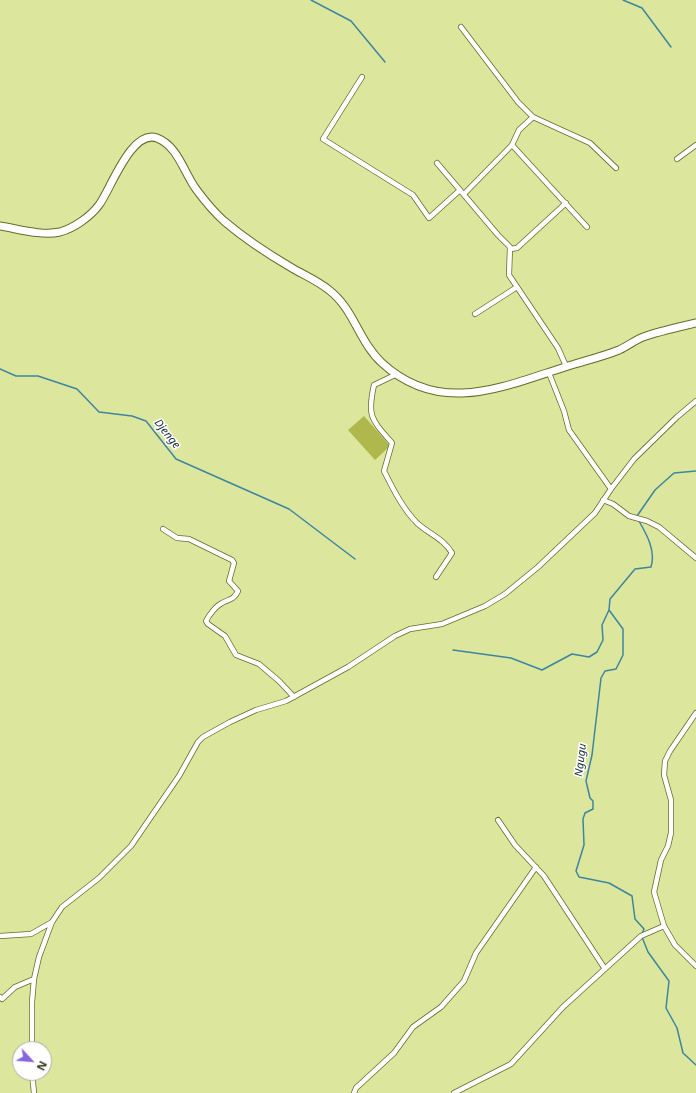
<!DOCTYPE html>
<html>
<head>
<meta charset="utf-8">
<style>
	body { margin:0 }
	#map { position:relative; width:696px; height:1093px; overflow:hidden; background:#dde69d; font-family:"Noto Sans",sans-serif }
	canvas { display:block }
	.north { position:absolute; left:12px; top:1041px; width:40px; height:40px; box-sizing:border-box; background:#fff; border:1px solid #adaea3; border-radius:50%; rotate:116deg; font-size:11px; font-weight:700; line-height:16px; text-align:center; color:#323518 }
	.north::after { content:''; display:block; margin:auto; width:14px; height:18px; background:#8864df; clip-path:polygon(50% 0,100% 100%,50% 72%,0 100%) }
</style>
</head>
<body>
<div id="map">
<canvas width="696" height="1093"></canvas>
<div class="north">N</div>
</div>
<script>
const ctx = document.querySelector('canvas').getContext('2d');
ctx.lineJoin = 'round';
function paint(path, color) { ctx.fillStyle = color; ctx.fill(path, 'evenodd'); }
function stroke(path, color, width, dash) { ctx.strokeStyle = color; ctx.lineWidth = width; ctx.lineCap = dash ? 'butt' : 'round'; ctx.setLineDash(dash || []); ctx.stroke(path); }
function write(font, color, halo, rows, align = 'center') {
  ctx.font = font + ' "Noto Sans",sans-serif'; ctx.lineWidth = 3; ctx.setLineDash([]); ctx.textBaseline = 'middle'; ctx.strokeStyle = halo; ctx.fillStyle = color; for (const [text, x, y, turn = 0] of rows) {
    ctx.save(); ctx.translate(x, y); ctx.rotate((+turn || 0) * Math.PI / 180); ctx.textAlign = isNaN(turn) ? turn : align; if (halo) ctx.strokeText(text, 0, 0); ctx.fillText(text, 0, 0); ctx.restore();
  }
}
const green = new Path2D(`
	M364,416L390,446L375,460L348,430Z`);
const stream = new Path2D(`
	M311,0L351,21L385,62
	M623,0L642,8L671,47
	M0,369L16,376H38L77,389L99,412L132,416L146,421L176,459L289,509L355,559
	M637,516L655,490L674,473L696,471
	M609,610L623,629V655L616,669L605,671L601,678L592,755L586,781L590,798L593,801V809L585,813L583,819L584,845L576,871L579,877L609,883L632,896L635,919L644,929L642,934
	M453,650L511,658L542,670L572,654L589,657L597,652L603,640L602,625L609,610L610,599L635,569L651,567C656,551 647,535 639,521
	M642,937L648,952L669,981L666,1008L677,1028L683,1053L696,1065`);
const minor = new Path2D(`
	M461,27L518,102L533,117L590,143L616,168
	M362,77L323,139L413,195L429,218L460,190
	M512,145L587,227
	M677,159L696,145
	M437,163L498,235L510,247L509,275L558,348L566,366
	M464,194L512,145L519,130L533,117
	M510,249L517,248L566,203
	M475,314L517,287
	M549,373L564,411L569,430L611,489
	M397,374L374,385C367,416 371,419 392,443L384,471C393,489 403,509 417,523C429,534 444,539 452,553L436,577
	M603,500L613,504L629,516L647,521L659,527L696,558
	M163,529L177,538L189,539L232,560L234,563L229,581L238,591C234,600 229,599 222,603C216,606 209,615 206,621L208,624L225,636L236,655L259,664L279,681L294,697
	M696,713L670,751L665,761L664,775L671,800V833L668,846L661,860L654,892L664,926L675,945L696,966
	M498,820L515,845L544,876L605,969
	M0,936L31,934L52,922
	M0,997L2,999L15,987L34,979
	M32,1049V1002L34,979L39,957L52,922L62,907L99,878L131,846L179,776L198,742L203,737L230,722L256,710L286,701L348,667L395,636L410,629L442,624L485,606L505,594L538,567L595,513L611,489L634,459L677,417L696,401
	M32,1073L34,1093
	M354,1093L356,1088L394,1053L413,1027L441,1007L464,981L476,953L536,867
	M454,1093L511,1064L563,1007L641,936L664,926`);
const secondary = new Path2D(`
	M0,226C19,229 41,236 60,232C74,228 90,217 99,205C111,189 131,129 157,138C178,146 184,173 196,189C204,200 214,212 224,221C245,239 268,254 292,268C304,275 318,281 329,290C354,309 359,342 382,363C440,416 502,387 565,367C583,361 602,357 619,350C628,346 636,339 646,336C662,331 679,327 696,323`);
const waterNames = [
	["Djenge",167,434,51],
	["Ngugu",581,760,-83]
];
paint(green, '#afb84d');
stroke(stream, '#3c86a0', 1.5);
stroke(minor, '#666c26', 6);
stroke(secondary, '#666c26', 9);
stroke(minor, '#fff', 4.5);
stroke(secondary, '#fff', 7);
write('italic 11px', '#162d39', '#fff', waterNames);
</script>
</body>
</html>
